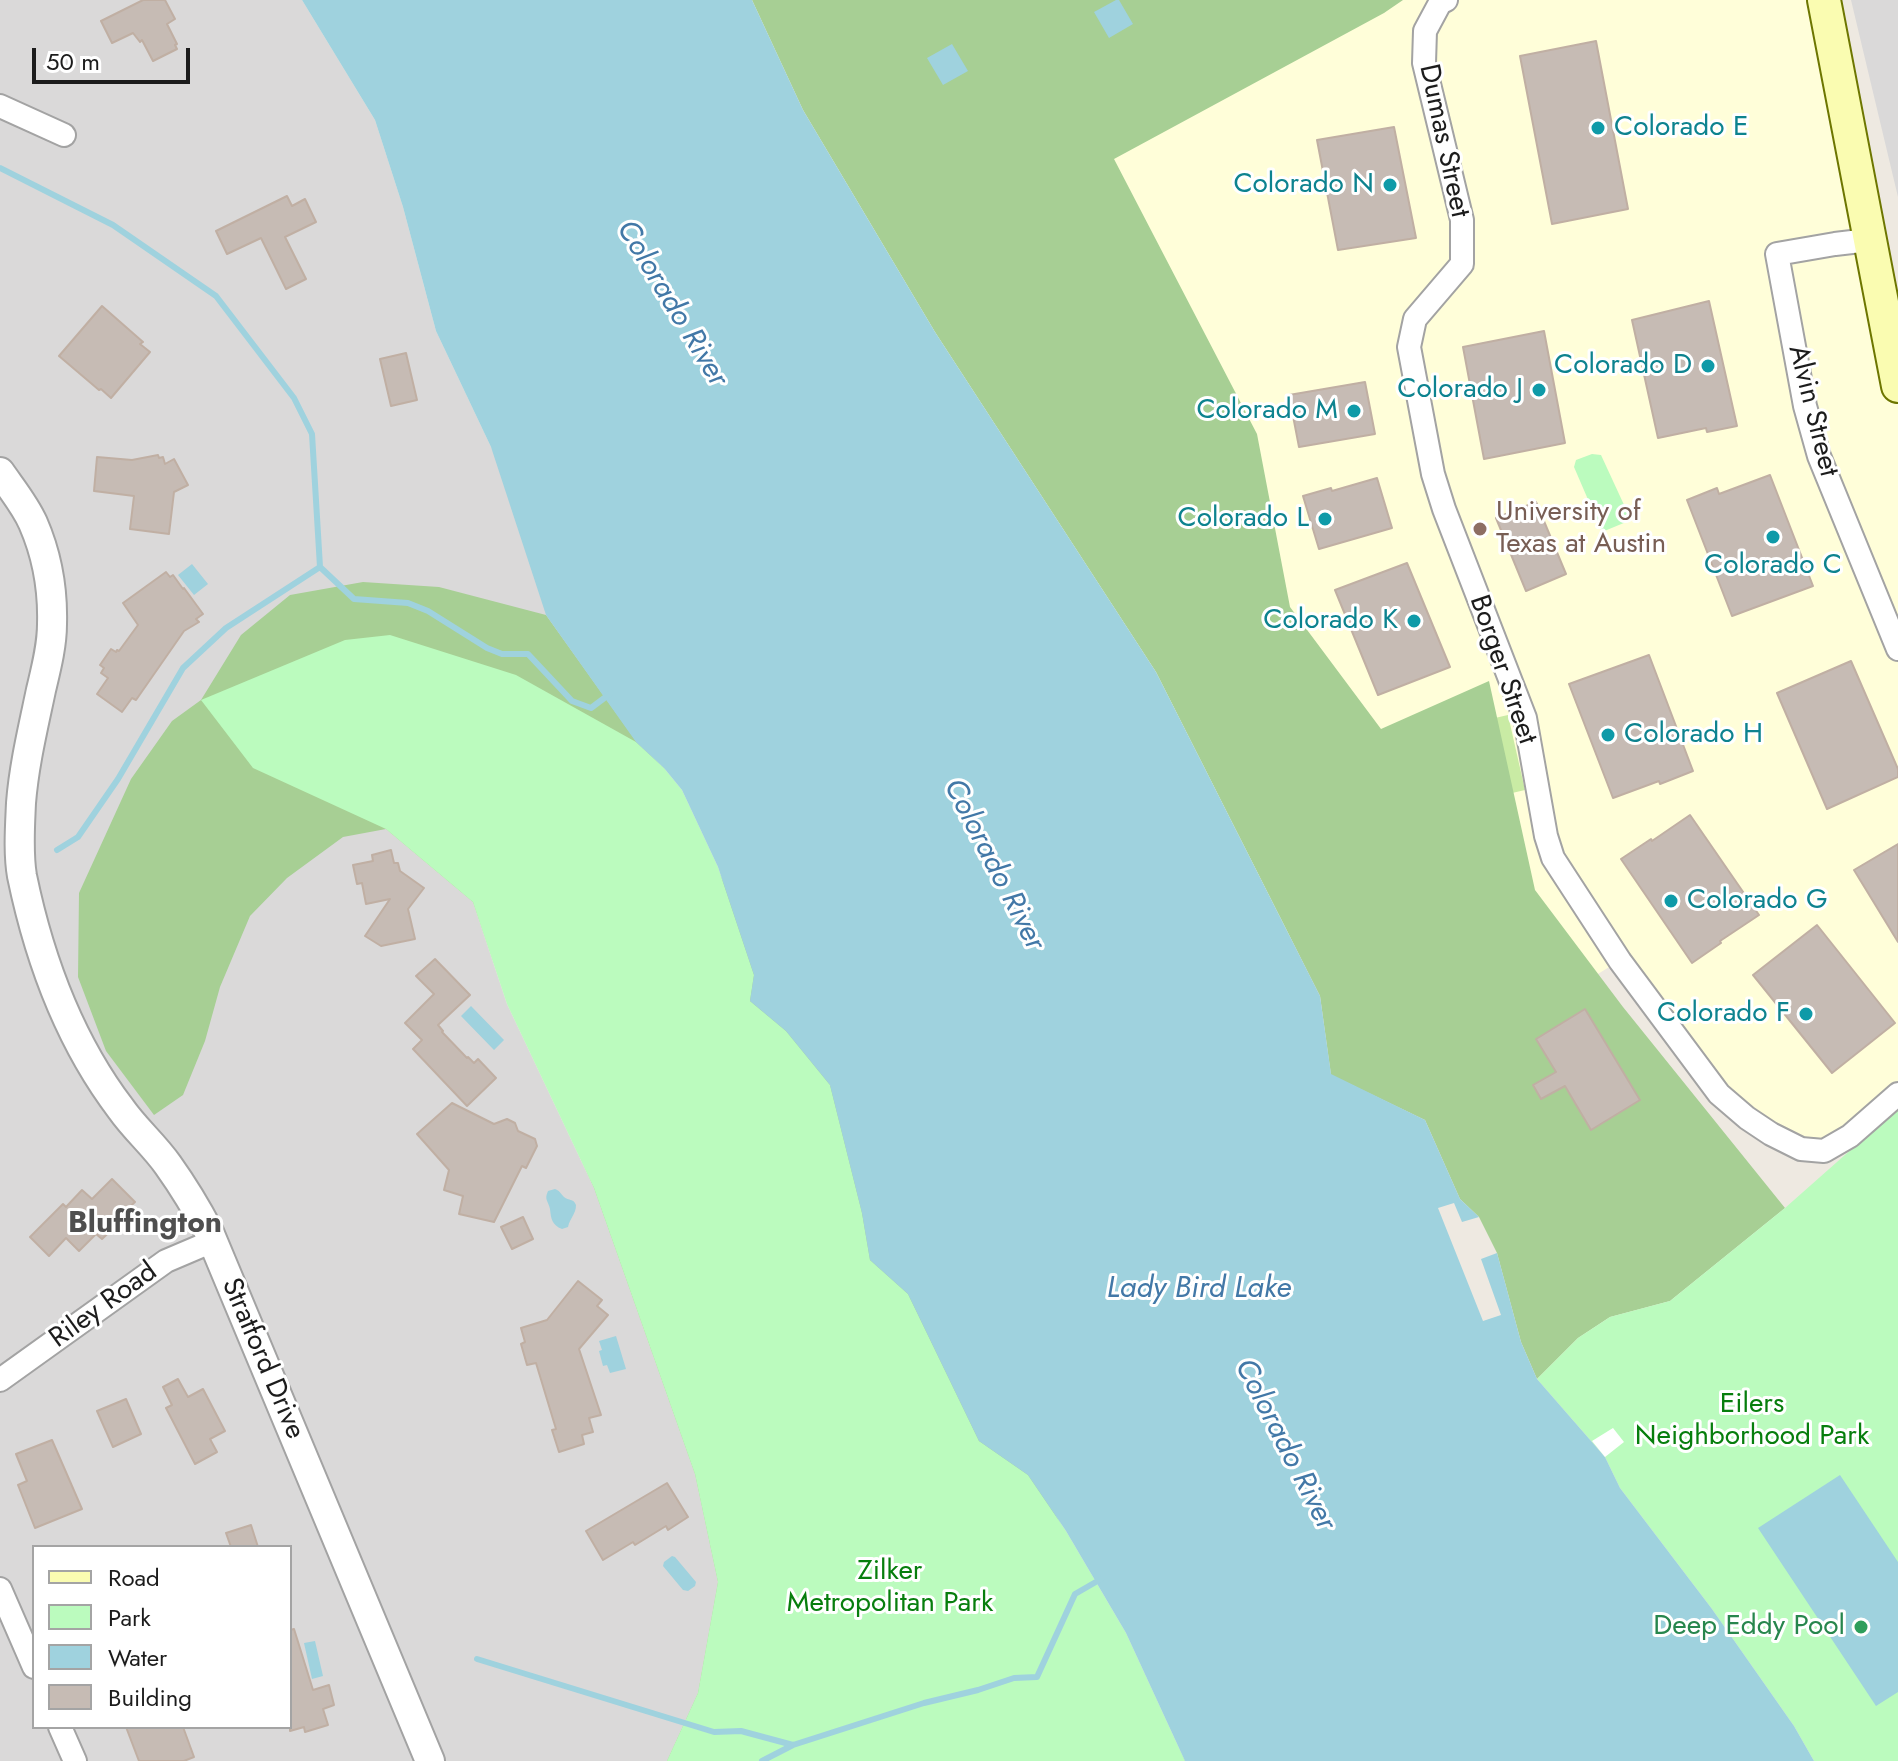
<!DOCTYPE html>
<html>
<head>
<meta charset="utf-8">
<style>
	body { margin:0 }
	#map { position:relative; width:1898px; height:1761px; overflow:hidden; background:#eee9e1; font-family:Jost,sans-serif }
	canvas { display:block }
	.legend { position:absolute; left:32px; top:1545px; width:260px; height:184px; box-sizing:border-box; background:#fff; border:2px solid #a4a4a4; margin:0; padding:10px 14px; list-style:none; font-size:24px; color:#1c1c1c }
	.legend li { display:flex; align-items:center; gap:16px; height:40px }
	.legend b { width:40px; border:2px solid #a4a4a4 }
	.scale { position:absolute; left:32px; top:48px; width:158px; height:36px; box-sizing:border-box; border:4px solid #1c1c1c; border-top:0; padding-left:10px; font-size:24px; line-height:28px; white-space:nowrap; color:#1c1c1c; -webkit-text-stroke:6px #fff; paint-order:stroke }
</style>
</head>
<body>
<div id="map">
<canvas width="1898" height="1761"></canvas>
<ul class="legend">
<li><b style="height:10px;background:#fafcb1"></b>Road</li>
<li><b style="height:22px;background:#bbfbbe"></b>Park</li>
<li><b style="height:22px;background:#9fd2de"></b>Water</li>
<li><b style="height:22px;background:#c6bbb4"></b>Building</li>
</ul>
<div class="scale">50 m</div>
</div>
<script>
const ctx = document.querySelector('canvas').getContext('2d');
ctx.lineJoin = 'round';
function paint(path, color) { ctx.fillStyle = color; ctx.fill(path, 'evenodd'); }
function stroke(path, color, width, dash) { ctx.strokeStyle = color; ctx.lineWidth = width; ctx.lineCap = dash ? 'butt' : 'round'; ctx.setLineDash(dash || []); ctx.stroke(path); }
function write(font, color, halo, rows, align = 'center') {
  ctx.font = font + ' Jost,sans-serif'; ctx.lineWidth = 6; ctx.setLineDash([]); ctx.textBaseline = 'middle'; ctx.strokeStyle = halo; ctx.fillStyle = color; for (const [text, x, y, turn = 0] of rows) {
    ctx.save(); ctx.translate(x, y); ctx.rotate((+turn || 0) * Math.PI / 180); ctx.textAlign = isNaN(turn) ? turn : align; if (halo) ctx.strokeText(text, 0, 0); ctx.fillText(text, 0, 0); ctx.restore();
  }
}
const residential = new Path2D(`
	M0,0H302L375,120L403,207L436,331L491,447L636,742L386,829L473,902L507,1004L594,1188L695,1474L718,1582L698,1693L667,1761H0ZM34,1547H290V1727H34Z
	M1851,0H1898V197Z`);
const education = new Path2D(`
	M752,0H1824L1898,386V1094L1824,1151L1747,1118L1619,961L1388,1103L803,110Z`);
const grass = new Path2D(`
	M1508,715L1525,790L1469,803L1451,728Z`);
const forest = new Path2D(`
	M752,0H1403L1384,13L1114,159L1257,434L1290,607L1381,729L1489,681L1535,890L1623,1007L1785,1208L1670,1301L1610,1317L1578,1338L1537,1379L1521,1342L1497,1253L1479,1217L1460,1199L1425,1120L1331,1075L1320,996L1156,672L935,332L803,110Z
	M363,582L439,587L546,615L636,741L664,768L1185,1761H667L698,1693L718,1582L695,1474L594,1188L545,1079L507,1001L473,902L386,829L343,837L287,878L250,916L220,987L205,1041L183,1095L154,1115L106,1051L78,977L79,893L131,779L172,721L201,700L241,635L290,595Z`);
const park = new Path2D(`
	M1592,454L1601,455L1631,520L1602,532L1574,467L1576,460Z
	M390,635L516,675L636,742L664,768L682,790L718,867L754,975L750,1001L786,1031L830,1085L862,1213L870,1260L908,1294L979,1441L1028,1475L1066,1531L1126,1633L1185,1761H667L698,1693L718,1582L695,1474L594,1188L507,1004L473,902L386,829L253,768L201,700L345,640Z
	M1898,1108V1761H1814L1794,1726L1712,1609L1620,1488L1605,1457L1537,1379L1578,1338L1610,1317L1670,1301L1785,1208Z`);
const water = new Path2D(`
	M302,0H752L803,110L935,332L1156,672L1320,996L1331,1074L1425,1120L1460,1199L1479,1217L1462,1222L1454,1203L1438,1208L1483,1321L1501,1315L1481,1259L1497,1253L1521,1342L1537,1379L1605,1457L1620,1488L1712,1609L1794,1726L1814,1761H1185L1126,1633L1066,1531L1028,1475L979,1441L908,1294L870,1260L862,1213L830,1085L786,1031L750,1001L754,975L718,867L682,790L664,768L636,742L546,615L491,447L436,331L403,207L375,120Z
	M1116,0H1119L1133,24L1109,38L1094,12Z
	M952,44L968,71L943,85L927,58Z
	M192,564L208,584L194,595L178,575Z
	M471,1006L504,1040L494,1050L461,1016Z
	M555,1189C560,1191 560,1193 564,1197C569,1201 573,1198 576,1205C576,1214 570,1218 568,1227L562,1229C552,1225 551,1219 550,1209C548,1200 544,1200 548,1191Z
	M616,1336L626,1369L610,1373L607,1365L603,1366L599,1351L602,1350L599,1341Z
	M1840,1475L1898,1562V1692L1876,1706L1758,1528Z
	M672,1556L675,1557L696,1582L695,1586L688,1591L683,1590L663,1566L664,1562Z
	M315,1641L323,1676L312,1679L304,1643Z`);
const pier = new Path2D(`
	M1613,1428L1624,1442L1605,1457L1592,1441Z`);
const stream = new Path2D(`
	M0,168L113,225L216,296L294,398L312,434L320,567L354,599L408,603L428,611L487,648L502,654H528L572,701L591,708L611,693
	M57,850L78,837L118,779L183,668L226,628L320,567
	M477,1659L714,1732L741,1731L793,1745L924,1703L978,1690L1014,1678L1037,1677L1075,1594L1101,1579
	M762,1761L793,1745`);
const building = new Path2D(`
	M143,0H165L175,19L167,24L177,44L175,45L177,49L153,61L142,40L140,42L133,33L112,43L101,21Z
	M1596,41L1628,209L1552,224L1520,56Z
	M1394,127L1416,238L1338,250L1317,140Z
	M287,196L292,206L305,199L316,222L285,237L306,279L286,289L261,238L227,254L216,231Z
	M1709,301L1737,426L1707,432L1706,428L1658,438L1632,320Z
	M102,306L143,342L140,344L150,352L111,398L101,389L99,390L59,356Z
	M1544,331L1565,443L1484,459L1463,347Z
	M406,353L417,400L391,406L380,359Z
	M1365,382L1375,434L1299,447L1289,395Z
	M158,455L159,458L163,457L165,464L174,459L188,485L174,492L169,534L130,529L134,496L94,491L97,457L132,460Z
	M1770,475L1813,586L1732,616L1687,500L1717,488L1719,494Z
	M1377,478L1392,528L1319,549L1303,496L1331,488L1332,491Z
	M1536,502L1566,574L1526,591L1496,518Z
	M1407,563L1450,667L1378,695L1335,590Z
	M166,572L170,577L173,575L183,589L184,588L203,614L196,619L199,622L184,631L136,700L132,698L122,712L97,694L108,678L101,673L104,668L100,665L111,649L116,652L117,650L119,651L138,625L123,603Z
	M1649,655L1693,771L1660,784L1659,781L1613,798L1569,684Z
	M1851,661L1898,769V777L1827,809L1777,693Z
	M1690,815L1759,915L1720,941L1721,943L1692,963L1621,859L1651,839L1652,841Z
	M1898,844V942L1854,870Z
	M391,850L394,863H398L400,871L424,888L408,909L415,939L381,946L365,936L390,899L366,904L362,883L357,884L353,865L373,861L372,855Z
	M1817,925L1895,1023L1832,1073L1753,975Z
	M435,959L470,995L438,1025L443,1031L442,1032L467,1058L468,1057L474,1063L478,1059L496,1078L467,1106L413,1049L422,1040L405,1023L434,994L416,976Z
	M1585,1009L1640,1100L1591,1130L1565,1086L1541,1099L1533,1085L1556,1072L1536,1039Z
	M452,1103L494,1124L507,1119L515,1123L518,1131L535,1139L537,1146L526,1168L522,1166L494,1222L459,1214L463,1196L444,1190L449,1170L417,1134Z
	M112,1179L135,1202L121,1215L124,1218L102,1239L96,1234L79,1251L66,1238L49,1256L30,1237L63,1204L66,1207L82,1190L92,1199Z
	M523,1217L533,1239L512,1249L501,1227Z
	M578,1281L602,1300L597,1306L608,1315L579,1349L601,1415L589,1418L593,1432L582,1435L584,1444L559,1452L552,1430L556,1429L536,1363L527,1365L521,1344L525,1342L521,1328L547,1320Z
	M178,1379L188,1397L203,1389L225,1431L210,1439L217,1452L195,1464L166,1408L172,1405L163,1387Z
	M126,1399L141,1434L113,1447L97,1411Z
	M52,1440L82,1509L35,1528L18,1485L27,1481L16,1454Z
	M667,1483L688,1517L668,1530L666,1526L635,1545L633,1542L603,1560L586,1531Z
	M251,1525L258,1547H231L226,1533Z
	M294,1629L313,1690L329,1685L334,1705L323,1709L328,1725L305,1732L304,1727L290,1731V1630Z
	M126,1727H183L194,1757L184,1761H139Z`);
const minor = new Path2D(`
	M1446,0L1440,3L1425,31L1424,63L1462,220V264L1415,319L1409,347L1433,474L1444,509L1525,718L1546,836L1553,858L1620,961L1719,1094L1747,1118L1771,1134L1801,1149L1824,1151L1850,1136L1898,1094
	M0,106L64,135
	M1869,240L1835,244L1777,254L1805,406L1819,456L1898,649
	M0,1380L166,1261L213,1241
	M0,1589L34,1667
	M60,1727L75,1761`);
const tertiary = new Path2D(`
	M0,472C11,488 25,505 33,523C47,555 53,589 52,624C52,646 46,669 41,690C33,728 24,765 21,803C20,826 18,853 22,876C39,958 70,1042 121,1109C135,1129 154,1145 168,1165C183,1186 197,1209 209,1232L430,1761`);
const secondary = new Path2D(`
	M1824,0L1898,386`);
const markers = [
	[1598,128,8,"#0f9aa8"],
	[1390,185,8,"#0f9aa8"],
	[1708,366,8,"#0f9aa8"],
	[1539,390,8,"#0f9aa8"],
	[1354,411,8,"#0f9aa8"],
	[1325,519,8,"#0f9aa8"],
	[1480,529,8,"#8d6e63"],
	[1773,537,8,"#0f9aa8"],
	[1414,621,8,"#0f9aa8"],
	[1608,735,8,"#0f9aa8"],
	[1671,901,8,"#0f9aa8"],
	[1806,1014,8,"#0f9aa8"],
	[1861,1627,8,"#2e9e5b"]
];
const cultureNames = [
	["Colorado E",1614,128,"left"],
	["Colorado N",1374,185],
	["Colorado D",1692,366],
	["Colorado J",1523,390],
	["Colorado M",1338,411],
	["Colorado L",1309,519],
	["Colorado C",1773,566,"center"],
	["Colorado K",1398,621],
	["Colorado H",1624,735,"left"],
	["Colorado G",1687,901,"left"],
	["Colorado F",1790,1014]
];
const streetNames = [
	["Dumas Street",1443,141,78],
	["Alvin Street",1812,411,76],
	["Borger Street",1502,670,71],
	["Riley Road",104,1306,-36],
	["Stratford Drive",262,1359,67]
];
const educationNames = [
	["University of",1496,513],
	["Texas at Austin",1496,545]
];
const parkNames = [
	["Eilers",1752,1405],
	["Neighborhood Park",1752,1437],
	["Zilker",890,1572],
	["Metropolitan Park",890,1604]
];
const leisureNames = [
	["Deep Eddy Pool",1845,1627]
];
const waterNames = [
	["Colorado River",671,304,59],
	["Colorado River",993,865,63],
	["Lady Bird Lake",1199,1290],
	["Colorado River",1284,1445,63]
];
const neighbourhoodNames = [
	["Bluffington",145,1225]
];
paint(residential, '#dad9d9');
paint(education, '#fffed9');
paint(grass, '#c9eba4');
paint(forest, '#a7cf94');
paint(park, '#bbfbbe');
paint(water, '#9fd2de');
paint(pier, '#fff');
stroke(stream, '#9fd2de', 6);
paint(building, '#c6bbb4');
stroke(building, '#c0afa3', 2);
stroke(minor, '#a3a3a3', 26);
stroke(tertiary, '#a3a3a3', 32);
stroke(secondary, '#6d7600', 36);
stroke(minor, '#fff', 22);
stroke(tertiary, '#fff', 28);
stroke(secondary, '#fafcb1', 32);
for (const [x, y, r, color] of markers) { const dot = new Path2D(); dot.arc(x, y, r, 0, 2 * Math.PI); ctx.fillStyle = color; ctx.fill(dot); stroke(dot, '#fff', 3); }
write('28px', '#0d838f', '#fff', cultureNames, 'right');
write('28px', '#1c1c1c', '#fff', streetNames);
write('28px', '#785e54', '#fff', educationNames, 'left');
write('28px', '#077e0d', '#fff', parkNames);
write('28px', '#27864d', '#fff', leisureNames, 'right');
write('italic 30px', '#4278a7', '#fff', waterNames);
write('bold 30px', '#4f4f4f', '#fff', neighbourhoodNames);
</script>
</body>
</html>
